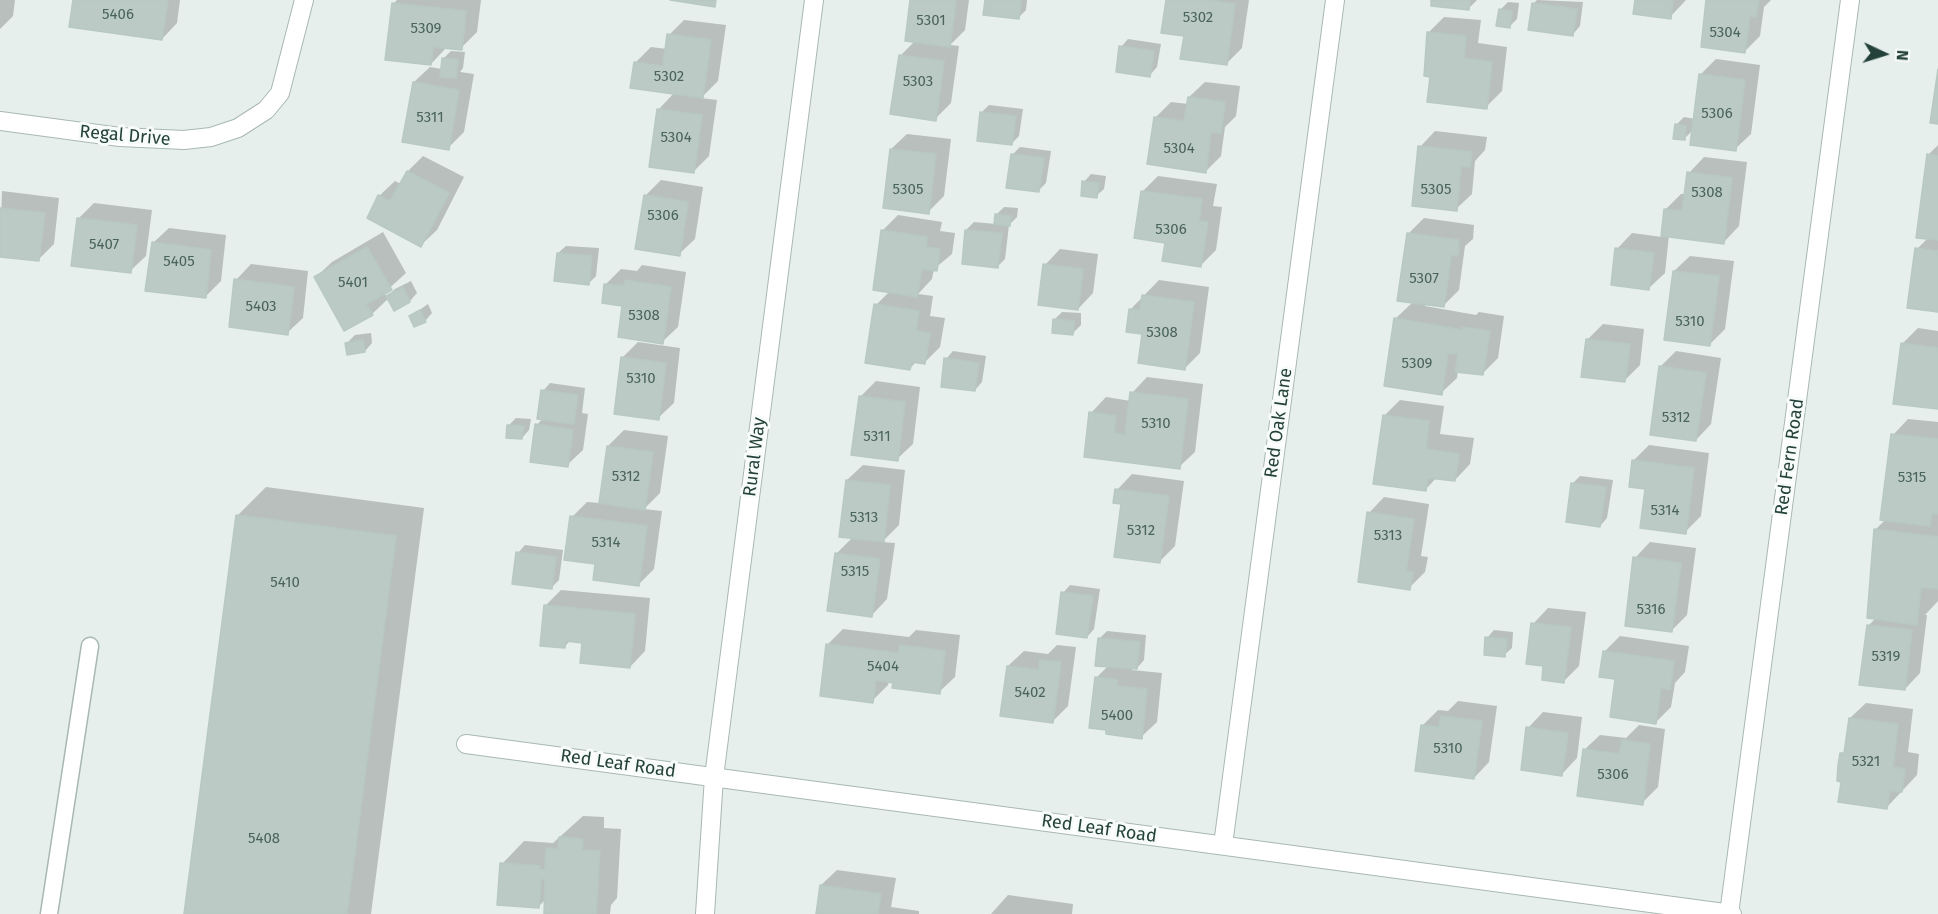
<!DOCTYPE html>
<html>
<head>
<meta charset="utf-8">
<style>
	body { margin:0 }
	#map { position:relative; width:1938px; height:914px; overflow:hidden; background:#e6efeb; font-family:"Fira Sans",sans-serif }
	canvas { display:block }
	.north { position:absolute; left:1854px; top:24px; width:60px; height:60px; -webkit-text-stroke:4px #f7fbf9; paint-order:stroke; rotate:94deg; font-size:16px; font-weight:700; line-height:24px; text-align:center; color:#24423a }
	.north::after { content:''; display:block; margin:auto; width:21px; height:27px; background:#24423a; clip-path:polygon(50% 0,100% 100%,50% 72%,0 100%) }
</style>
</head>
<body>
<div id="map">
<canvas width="1938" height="914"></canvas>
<div class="north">N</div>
</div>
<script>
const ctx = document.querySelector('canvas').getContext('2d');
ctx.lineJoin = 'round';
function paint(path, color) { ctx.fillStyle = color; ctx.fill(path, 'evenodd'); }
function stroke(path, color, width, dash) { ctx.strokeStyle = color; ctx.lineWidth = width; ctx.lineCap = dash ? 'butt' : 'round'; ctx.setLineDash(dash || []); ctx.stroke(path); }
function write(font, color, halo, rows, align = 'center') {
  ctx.font = font + ' "Fira Sans",sans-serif'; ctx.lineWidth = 6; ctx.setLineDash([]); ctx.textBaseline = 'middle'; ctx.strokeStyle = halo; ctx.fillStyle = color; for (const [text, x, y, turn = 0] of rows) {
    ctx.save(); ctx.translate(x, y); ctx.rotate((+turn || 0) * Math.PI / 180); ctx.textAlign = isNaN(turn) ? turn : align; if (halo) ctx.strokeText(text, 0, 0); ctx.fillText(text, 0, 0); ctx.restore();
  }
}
const shadow = new Path2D(`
	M0,0H15L13,16L0,29Z
	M74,0H180L177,23L162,39Z
	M397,0H481L477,32L461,48H446L431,64L393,4Z
	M911,0H969L965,30L950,45L959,46L951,103L935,119L900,56L915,41Z
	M986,0H1027L1026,10L1019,17Z
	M1167,0H1249L1242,48L1227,63Z
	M1433,0H1477L1468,9Z
	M1537,0L1583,2L1580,26L1573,34L1533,4Z
	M1636,0H1686L1670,17Z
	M1708,0H1771L1764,7L1760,36L1745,51Z
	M1508,2L1519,3L1517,19L1509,27L1500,10Z
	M1444,17L1481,20L1478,43L1507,47L1502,91L1486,107L1432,75L1428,33Z
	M684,20L726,25L718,81L701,98L717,100L709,156L693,172L658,110L675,92L635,63L651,47L667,49L669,35Z
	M1128,39L1161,44L1157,67L1150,75L1121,47Z
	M451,51L465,52L463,68L460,72L474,74L464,132L448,148L414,82L430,67L442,69L443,59Z
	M1716,59L1760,65L1751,134L1735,149L1693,130L1684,139L1676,125L1684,117L1695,119L1700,75Z
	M1205,82L1240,86L1236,116L1225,127L1221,156L1206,171L1155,118L1171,102L1188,104L1189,97Z
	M989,105L1023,109L1019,136L1012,143L981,113Z
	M1435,131L1487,137L1485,150L1475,161L1472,194L1456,209L1420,147Z
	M907,134L951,139L944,196L928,212L891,149Z
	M1938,145V311L1917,249L1928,238V155Z
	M1020,147L1051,151L1046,183L1038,191L1012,155Z
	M423,156L464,177L437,230L421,245L379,196L395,181L401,184L408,171Z
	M1704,157L1747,162L1739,226L1724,242L1669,235L1665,273L1649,288L1617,249L1632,233L1662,237L1665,210L1681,194H1686L1689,173Z
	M1091,174L1106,176L1104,189L1096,196L1084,182Z
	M1158,176L1217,184L1213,206L1222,207L1216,250L1201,265L1166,241L1142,192Z
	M661,180L703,187L695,239L679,254L645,196Z
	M2,191L59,198L54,244L38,260L0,255Z
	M94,203L152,210L146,256L130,271L78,219Z
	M1004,207L1018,208L1017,217L1009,225L1005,259L998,266L963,262L967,229L974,222L996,224V215Z
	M898,215L942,222L940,231L955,233L952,254L934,269L932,279L918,294L933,296L930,316L945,318L940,347L925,362L917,361L910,368L876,305L890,291L882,231Z
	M1424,218L1474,225L1473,239L1465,246L1459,290L1443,306L1425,303V306L1476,315L1479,312L1504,316L1498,358L1482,374L1458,370L1457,378L1441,393L1395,319L1413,302L1408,234Z
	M169,228L226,235L221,281L205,297L153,243Z
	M383,232L406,273L384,293L387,297L395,289L411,281L417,293L410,301L389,298L372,314L316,277L332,262Z
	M566,246L599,248L596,276L589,283L558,253Z
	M1060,249L1098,254L1093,293L1078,309L1045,265Z
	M1690,256L1734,261L1725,329L1710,344L1674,271Z
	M251,264L308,271L303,318L287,333L236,280Z
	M642,265L686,272L678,327L662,342L606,284L621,269L637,271Z
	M1159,280L1209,287L1200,353L1185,368L1144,332L1130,310Z
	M428,304L432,313L425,321L411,316Z
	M1062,312L1081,313V325L1073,333L1054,320Z
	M1603,324L1644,329L1640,365L1625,380L1588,339Z
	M1918,328L1938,331V408L1902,344Z
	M371,333L372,343L365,351L347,343L355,335Z
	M638,342L680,348L674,403L658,418L622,358Z
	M953,351L986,356L982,382L975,390L946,359Z
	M1676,351L1721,358L1711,424L1696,440L1660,367Z
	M1147,377L1203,384L1195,452L1179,467L1086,456L1091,413L1106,397L1131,401L1132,393Z
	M876,381L920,387L913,444L897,459L860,397Z
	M550,383L585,388L582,413L588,414L583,450L567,465L537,425L543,418V391Z
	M1400,400L1444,406L1440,434L1474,438L1470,464L1455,480L1437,477L1426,489L1384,416Z
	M516,418L531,419L529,430L522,438L509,425Z
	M1908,419L1938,422V601L1925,615H1927L1920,673L1905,689L1868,626L1876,618L1875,530L1886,519L1893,435Z
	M624,430L668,436L660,493L644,509L662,511L654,569L638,585L597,563L572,517L587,502L600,503L608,446Z
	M1649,445L1709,453L1701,516L1685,532L1647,487L1634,460Z
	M863,465L905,470L899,525L882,542L895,543L887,599L872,615L836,554L853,537L847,480Z
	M1132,474L1184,481L1175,546L1159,562L1117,490Z
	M1580,476L1613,480L1607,518L1600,526L1573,483Z
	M266,487L424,508L371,914H185L238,515Z
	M1384,497L1429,504L1421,556L1428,557L1425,572L1409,588L1369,513Z
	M1650,542L1696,548L1687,615L1672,630L1635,558Z
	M525,545L563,550L559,580L552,587L518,553Z
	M1070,585L1100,589L1094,629L1087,637L1063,593Z
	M561,590L650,598L645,651L630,667L584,642L571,640L565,646L545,606Z
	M1548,608L1586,612L1579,666L1563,682L1545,664L1533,624Z
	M843,629L909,637L916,630L960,635L955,677L939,692L889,680L888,685L872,701L828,644Z
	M1494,630L1513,632L1512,648L1504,655L1487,638Z
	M1107,631L1146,635L1144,660L1137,668L1132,667V670L1162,673L1157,722L1141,737L1096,678L1109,665L1099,639Z
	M1620,636L1689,646L1685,672L1675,683L1671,707L1656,722L1617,678L1604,652Z
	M1057,645L1076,647L1068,706L1052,722L1008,666L1024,651L1048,654Z
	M1458,701L1497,706L1489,762L1474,778L1423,725L1438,710L1448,711Z
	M1866,703L1913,709L1908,752L1919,754L1917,775L1887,807L1842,780V754L1846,750L1850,718Z
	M1543,712L1582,717L1577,758L1562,774L1528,728Z
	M1639,725L1665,729L1658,787L1642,803L1584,750L1600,735L1626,738Z
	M583,816L604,817V828L621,829L617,898L611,905L610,914H545L546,899L538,907L502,864L524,841L553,843Z
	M837,870L896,878L891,907L919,911V914H817L821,885Z
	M1008,895L1073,904L1072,914H991Z`);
const building = new Path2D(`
	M73,0H168L162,40L69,27Z
	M670,0H716L715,7Z
	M910,0H956L950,47L905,41Z
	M985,0H1021L1019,19L983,15Z
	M1166,0H1208L1235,4L1227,65L1180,59L1184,36L1161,33Z
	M1431,0H1470L1469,10L1431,6Z
	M1635,0H1673L1671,19L1633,14Z
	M1706,0H1759L1756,17L1750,16L1745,53L1701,47Z
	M392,3L466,11L462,50L433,47L431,65L385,60Z
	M1532,3L1577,9L1573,36L1528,30Z
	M1499,9L1512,11L1510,28L1496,26Z
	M1427,32L1466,36L1464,58L1492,62L1487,109L1427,102L1430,77L1424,76Z
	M667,34L711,40L703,98L630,88L634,62L663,66Z
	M1119,46L1154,51L1150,77L1116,72Z
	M899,55L944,61L936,121L890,114Z
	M442,58L458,60L456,78L440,77Z
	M1938,69V124L1930,123Z
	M1699,74L1745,80L1736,151L1690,145Z
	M413,82L459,90L449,150L402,142Z
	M1188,97L1225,102L1221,133L1211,132L1206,173L1147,164L1154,117L1184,121Z
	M657,109L702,115L694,173L649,167Z
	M980,112L1016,116L1012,145L977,141Z
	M1675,124L1686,126L1685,140L1673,139Z
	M1418,146L1472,152L1470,167L1461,166L1457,211L1412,206Z
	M890,149L936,154L929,214L883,208Z
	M1011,154L1044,158L1039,192L1006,188Z
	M1927,154L1938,156V240L1916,238Z
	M407,171L449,193L421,247L367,218L378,195L390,201Z
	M1687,172L1732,178L1724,244L1661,236L1664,209L1682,211Z
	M1082,181L1099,183L1097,198L1081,196Z
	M1141,191L1202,199L1199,221L1208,222L1201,267L1162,261L1165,243L1134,238Z
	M644,195L688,202L680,256L635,249Z
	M0,208L45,213L39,261L0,257Z
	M995,214L1011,216L1010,226L994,224Z
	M77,218L137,225L131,273L71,266Z
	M881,230L927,237L926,247L940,249L937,271L922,269L917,297L873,290Z
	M965,230L1002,233L998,268L962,264Z
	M1407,233L1459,240L1458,256L1451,255L1444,307L1397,301Z
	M152,242L211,250L206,298L145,291Z
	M367,247L392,290L366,304L373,315L344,331L314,277Z
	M1615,248L1654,253L1649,290L1611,285Z
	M1915,248L1938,251V312L1907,308Z
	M557,253L592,256L589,285L554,281Z
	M1043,264L1083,269L1078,310L1038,305Z
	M1673,271L1719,276L1710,346L1664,340Z
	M234,279L294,287L288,335L229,327Z
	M625,280L671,287L663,344L618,337L622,306L602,303L604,284L624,286Z
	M403,287L410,302L394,311L386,296Z
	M1142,295L1194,302L1185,370L1138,363L1142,334L1126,332L1129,309L1140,310Z
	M874,304L919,311L916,331L930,333L925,364L912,362L910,370L865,363Z
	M420,310L426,322L414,327L409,316Z
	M1394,318L1462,330V327L1490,331L1483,375L1455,372L1458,354L1448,353L1442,395L1384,386Z
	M1053,319L1074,321L1073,335L1052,333Z
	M1586,339L1630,344L1625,382L1581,377Z
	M363,340L365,352L347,355L345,343Z
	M1901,343L1938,348V409L1893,404Z
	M621,357L666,363L659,420L614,414Z
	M944,358L979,363L975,391L941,387Z
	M1659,366L1706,373L1696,441L1650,435Z
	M541,390L578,395L574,424L537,419Z
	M1130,392L1188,399L1180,469L1084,457L1089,412L1116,416L1114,433L1125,435Z
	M859,396L905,402L898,461L851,455Z
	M1383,415L1429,421L1426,449L1459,454L1455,481L1428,478L1426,491L1373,484Z
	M535,424L573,430L568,467L530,462Z
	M507,425L524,426L522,439L506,438Z
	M1891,434L1938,439V514L1932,513L1930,526L1880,520Z
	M607,446L653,452L645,510L599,503Z
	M1632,460L1694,468L1686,534L1640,528L1645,489L1629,487Z
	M846,480L890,485L884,542L839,537Z
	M1571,483L1606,487L1600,527L1566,522Z
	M1115,489L1169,496L1160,563L1114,557L1121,504L1113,503Z
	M1367,512L1414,519L1406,572H1413L1410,590L1358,582Z
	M236,515L396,536L347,914H184Z
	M570,516L647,526L639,586L593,580L595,564L564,560Z
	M1874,529L1938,537V589L1921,587L1917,625L1867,618Z
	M516,552L556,557L552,589L512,584Z
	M835,553L880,559L872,617L827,611Z
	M1633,557L1681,563L1672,632L1625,626Z
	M1061,592L1093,596L1087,638L1056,634Z
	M544,605L635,614L630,668L580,663L582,643L566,641L565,648L540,646Z
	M1531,623L1571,627L1564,683L1542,680L1543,666L1526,664Z
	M1867,625L1912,630L1905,690L1859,685Z
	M1485,637L1507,639L1505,657L1484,655Z
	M1098,638L1140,642L1137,669L1095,666Z
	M826,644L898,653L900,645L945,651L940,694L892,688L893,683L876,680L873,703L820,696Z
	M1603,651L1674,661L1670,690L1661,688L1656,724L1610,717L1615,679L1599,677Z
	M1040,660L1061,662L1053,723L1000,716L1007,666L1039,670Z
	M1095,677L1117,680V686L1147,689L1142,739L1106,734V730L1089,728Z
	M1441,716L1482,721L1474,779L1415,771L1421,725L1439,727Z
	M1849,718L1898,724L1893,767L1905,769L1902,792L1890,791L1887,809L1838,802L1841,782L1837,781L1838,765L1840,753H1844Z
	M1526,727L1568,733L1562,776L1521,770Z
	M1622,740L1650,744L1643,805L1577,796L1583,749L1619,754Z
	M559,837L583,839L582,850L600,851L596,914H544L545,879H541L539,908L497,905L500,863L540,866V869L545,870L546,848L558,849Z
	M820,885L881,894L878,914H816Z`);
const lane = new Path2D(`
	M49,914L90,646`);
const street = new Path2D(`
	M0,121L120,137L184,140L211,137L238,128L266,110L280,93L304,0
	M466,744L1732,914
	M1223,845L1335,0
	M705,914L714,777L814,0
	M1729,914L1850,0`);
const numberNames = [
	["5406",118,15],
	["5302",1198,18],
	["5301",931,21],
	["5309",426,29],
	["5304",1725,33],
	["5302",669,77],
	["5303",918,82],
	["5306",1717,114],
	["5311",430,118],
	["5304",676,138],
	["5304",1179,149],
	["5305",908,190],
	["5305",1436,190],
	["5308",1707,193],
	["5306",663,216],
	["5306",1171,230],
	["5407",104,245],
	["5405",179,262],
	["5307",1424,279],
	["5401",353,283],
	["5403",261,307],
	["5308",644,316],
	["5310",1690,322],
	["5308",1162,333],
	["5309",1417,364],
	["5310",641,379],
	["5312",1676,418],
	["5310",1156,424],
	["5311",877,437],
	["5312",626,477],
	["5315",1912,478],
	["5314",1665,511],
	["5313",864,518],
	["5312",1141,531],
	["5313",1388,536],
	["5314",606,543],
	["5315",855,572],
	["5410",285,583],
	["5316",1651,610],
	["5319",1886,657],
	["5404",883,667],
	["5402",1030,693],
	["5400",1117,716],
	["5310",1448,749],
	["5321",1866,762],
	["5306",1613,775],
	["5408",264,839]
];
const streetNames = [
	["Regal Drive",125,136,5],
	["Red Oak Lane",1279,423,-82],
	["Rural Way",755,457,-83],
	["Red Fern Road",1790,457,-82],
	["Red Leaf Road",618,764,8],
	["Red Leaf Road",1099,829,8]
];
paint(shadow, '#0003');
paint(building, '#bbcac4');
stroke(building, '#b8c9c2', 1.5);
stroke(lane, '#a8b8b2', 19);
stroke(street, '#a8b8b2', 20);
stroke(lane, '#fff', 16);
stroke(street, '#fff', 18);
write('15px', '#4a645c', null, numberNames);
write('18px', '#24423a', '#f7fbf9', streetNames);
</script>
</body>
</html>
